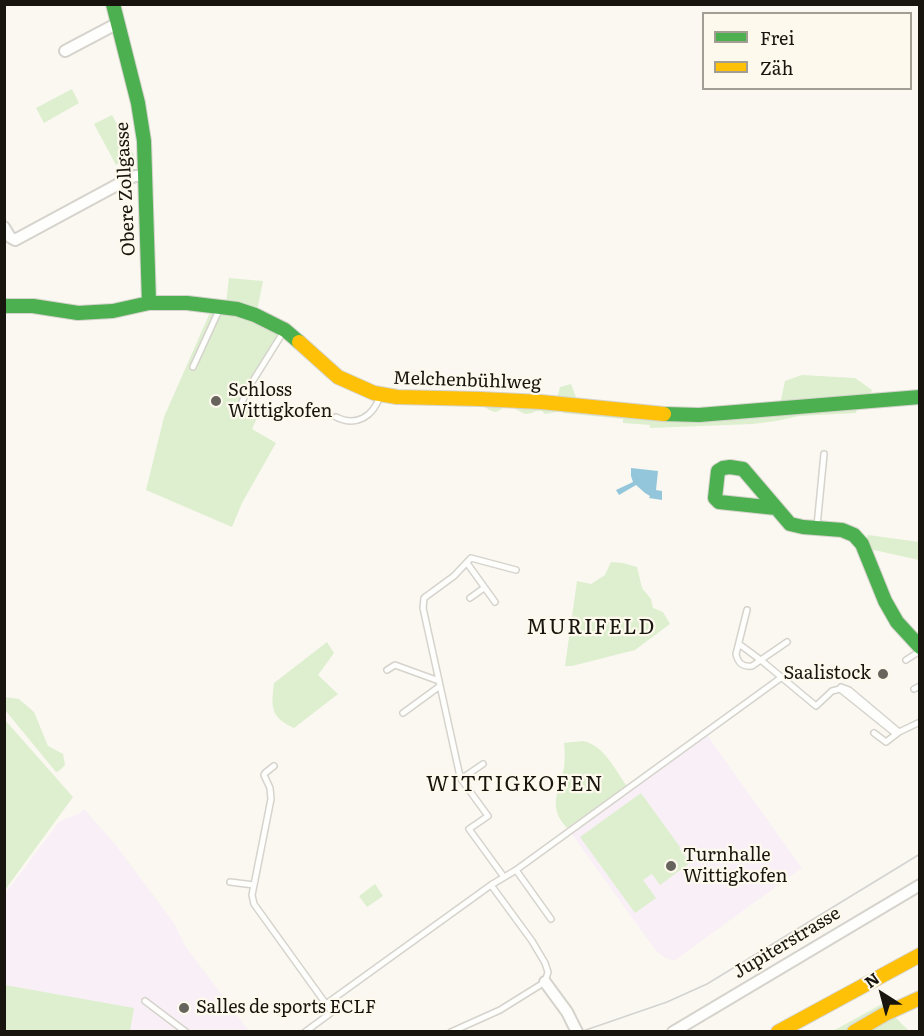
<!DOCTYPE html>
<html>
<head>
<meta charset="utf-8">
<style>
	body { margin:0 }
	#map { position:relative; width:924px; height:1036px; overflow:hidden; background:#faf8f1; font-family:Literata,serif }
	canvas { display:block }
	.frame { position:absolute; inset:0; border:6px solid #17150e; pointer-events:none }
	.legend { position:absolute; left:702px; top:12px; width:210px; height:78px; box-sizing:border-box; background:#fef9ed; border:2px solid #a29e94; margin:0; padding:8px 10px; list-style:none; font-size:18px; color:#17150e }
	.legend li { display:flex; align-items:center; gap:12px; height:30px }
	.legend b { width:30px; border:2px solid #a29e94 }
	.north { position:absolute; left:852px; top:964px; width:60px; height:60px; -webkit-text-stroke:4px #fef9ed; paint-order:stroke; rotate:324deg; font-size:16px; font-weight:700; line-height:24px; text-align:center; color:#17150e }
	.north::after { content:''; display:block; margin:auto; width:21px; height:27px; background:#17150e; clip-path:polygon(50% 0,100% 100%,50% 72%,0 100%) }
</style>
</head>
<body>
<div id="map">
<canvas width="924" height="1036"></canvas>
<div class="frame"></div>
<ul class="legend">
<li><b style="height:8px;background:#4caf50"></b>Frei</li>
<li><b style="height:8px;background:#ffc107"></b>Zäh</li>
</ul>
<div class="north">N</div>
</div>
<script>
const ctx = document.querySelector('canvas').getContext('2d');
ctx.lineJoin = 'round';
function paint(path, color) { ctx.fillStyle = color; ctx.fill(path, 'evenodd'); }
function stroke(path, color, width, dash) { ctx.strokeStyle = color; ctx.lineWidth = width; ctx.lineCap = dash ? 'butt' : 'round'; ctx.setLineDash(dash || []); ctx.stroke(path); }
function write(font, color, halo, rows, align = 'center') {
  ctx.font = font + ' Literata,serif'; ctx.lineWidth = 4.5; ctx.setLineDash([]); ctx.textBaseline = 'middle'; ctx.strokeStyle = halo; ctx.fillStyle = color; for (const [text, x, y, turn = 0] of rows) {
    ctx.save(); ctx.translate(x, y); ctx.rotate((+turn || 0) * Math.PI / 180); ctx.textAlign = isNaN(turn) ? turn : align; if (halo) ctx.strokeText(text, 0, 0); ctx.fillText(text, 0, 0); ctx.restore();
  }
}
const education = new Path2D(`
	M707,735L802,868L674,961L664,957L656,951L571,833Z
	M84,809L115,844L174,923L186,947L249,1031H5L4,895L59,822L64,819L78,814Z`);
const green = new Path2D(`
	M72,89L79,103L44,123L36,108Z
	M112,115L134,155L116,165L94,124Z
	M229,278L263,281L257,311L226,303Z
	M212,308L232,312L281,333L243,399L262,407L252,429L276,443L242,503L232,527L146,490L164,417Z
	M802,375L855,378L872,390L869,397L858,400L856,413L799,416L776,421L753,424L650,428V425L623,423V419L563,413L561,411L545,414L542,411H536C521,419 520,407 508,407C498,407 500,418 485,407L484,401L556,404L560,387L571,384L578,403L630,413L779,409L785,381Z
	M868,535L919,542V560L874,550L867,552L864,544Z
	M611,562L623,563L637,567L642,588L651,599L653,608L663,612L670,624L635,650L572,666H565L577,581L591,584L605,575Z
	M327,642L334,653L318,675L338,694L294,728C270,717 271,707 274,683Z
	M5,697L19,699L34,712L48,746L63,754L65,765L59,771L56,772L5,710Z
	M5,720L73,797L5,890Z
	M583,741C604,745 615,770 627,786L567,828C547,807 559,791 564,768C565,759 565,751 564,743Z
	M641,793L680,847L679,848L690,863L660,885L652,874L643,880L656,898L635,913L580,837Z
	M375,884L383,896L367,907L359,896Z
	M5,985L134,1008L130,1031H5Z
	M882,1004L909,1031L831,1032Z`);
const water = new Path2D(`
	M631,468L658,471L656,490L662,491V500L649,498L650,496L645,493L636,485L619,495L616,490L633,482L631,476Z`);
const lane = new Path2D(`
	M193,367L220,308
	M241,404L249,387L284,331
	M336,417C356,427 373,417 380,396
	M817,526L824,454
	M467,563L495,602
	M470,598L484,588
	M747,610L736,654C738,663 742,667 752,666L787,642
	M739,644L762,661L816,706L832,691L840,689L896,734
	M906,660L920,651
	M387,670L395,665L439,681
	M841,687L849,690L899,732
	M914,689L920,686
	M403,713L440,686
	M874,733L886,742L899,732L920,722
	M461,779L483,764
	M516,870L551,919
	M504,877L469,829L488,816L461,779L459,772L423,608L424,598L454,576L471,558L516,570
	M230,882L254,885L271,799L270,788L264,775L265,773L274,766
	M254,885L252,895L254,904L326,1004
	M145,1001L186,1032
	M305,1032L332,1012L326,1004L491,885L516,870L782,677
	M451,1032L500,1010L545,982L548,972L545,963L532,941L491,885`);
const street = new Path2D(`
	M65,51L118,23
	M4,227L10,237L15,240L128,179L135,176H146
	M545,982L567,1012L577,1032
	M673,1032L920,885`);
const fast = new Path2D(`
	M113,4L138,103L144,141L149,303
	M4,306H33L78,313L113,311L149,303H187L237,309L255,315L285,330L299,342
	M664,414L699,415L920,397
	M776,508L719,502L715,498L718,471L723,468L730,467L743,469L790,524L803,527L842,530L854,535L862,544L885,601L897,622L920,647`);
const slow = new Path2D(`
	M299,342L338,377L374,393L397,397L480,399L541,402L664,414
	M778,1032L920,955
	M854,1032L885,1014L920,998`);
const tram = new Path2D(`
	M580,1032L667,1002L707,984L920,854`);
const markers = [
	[216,401,6,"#66645d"],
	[883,674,6,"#66645d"],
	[671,866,6,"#66645d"],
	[184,1008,6,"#66645d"]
];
const streetNames = [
	["Obere Zollgasse",126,189,-93],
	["Melchenbühlweg",467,381,2],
	["Jupiterstrasse",787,943,-31]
];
const poiNames = [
	["Schloss",228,391],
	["Wittigkofen",228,412],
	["Saalistock",871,674,"right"],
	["Turnhalle",683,856],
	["Wittigkofen",683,877],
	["Salles de sports ECLF",196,1008]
];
const quarterNames = [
	["MURIFELD",591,628],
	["WITTIGKOFEN",515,785]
];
paint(education, '#f9f0f7');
paint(green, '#deefcf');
paint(water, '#94c6db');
stroke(lane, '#d5d3cc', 8);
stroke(street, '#d5d3cc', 14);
stroke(fast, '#d5d3cc', 16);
stroke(slow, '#d5d3cc', 16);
stroke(lane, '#fefefd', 5);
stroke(street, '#fefefd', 10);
stroke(fast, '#4caf50', 14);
stroke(slow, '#ffc107', 14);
stroke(tram, '#d3d3d1', 1.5);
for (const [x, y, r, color] of markers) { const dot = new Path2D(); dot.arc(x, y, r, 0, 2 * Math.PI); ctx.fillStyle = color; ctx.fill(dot); stroke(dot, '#fef9ed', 2); }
write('18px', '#17150e', '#fef9ed', streetNames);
write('18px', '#17150e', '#fef9ed', poiNames, 'left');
ctx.letterSpacing = '1.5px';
write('21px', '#17150e', '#fef9ed', quarterNames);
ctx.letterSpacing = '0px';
</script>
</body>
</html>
